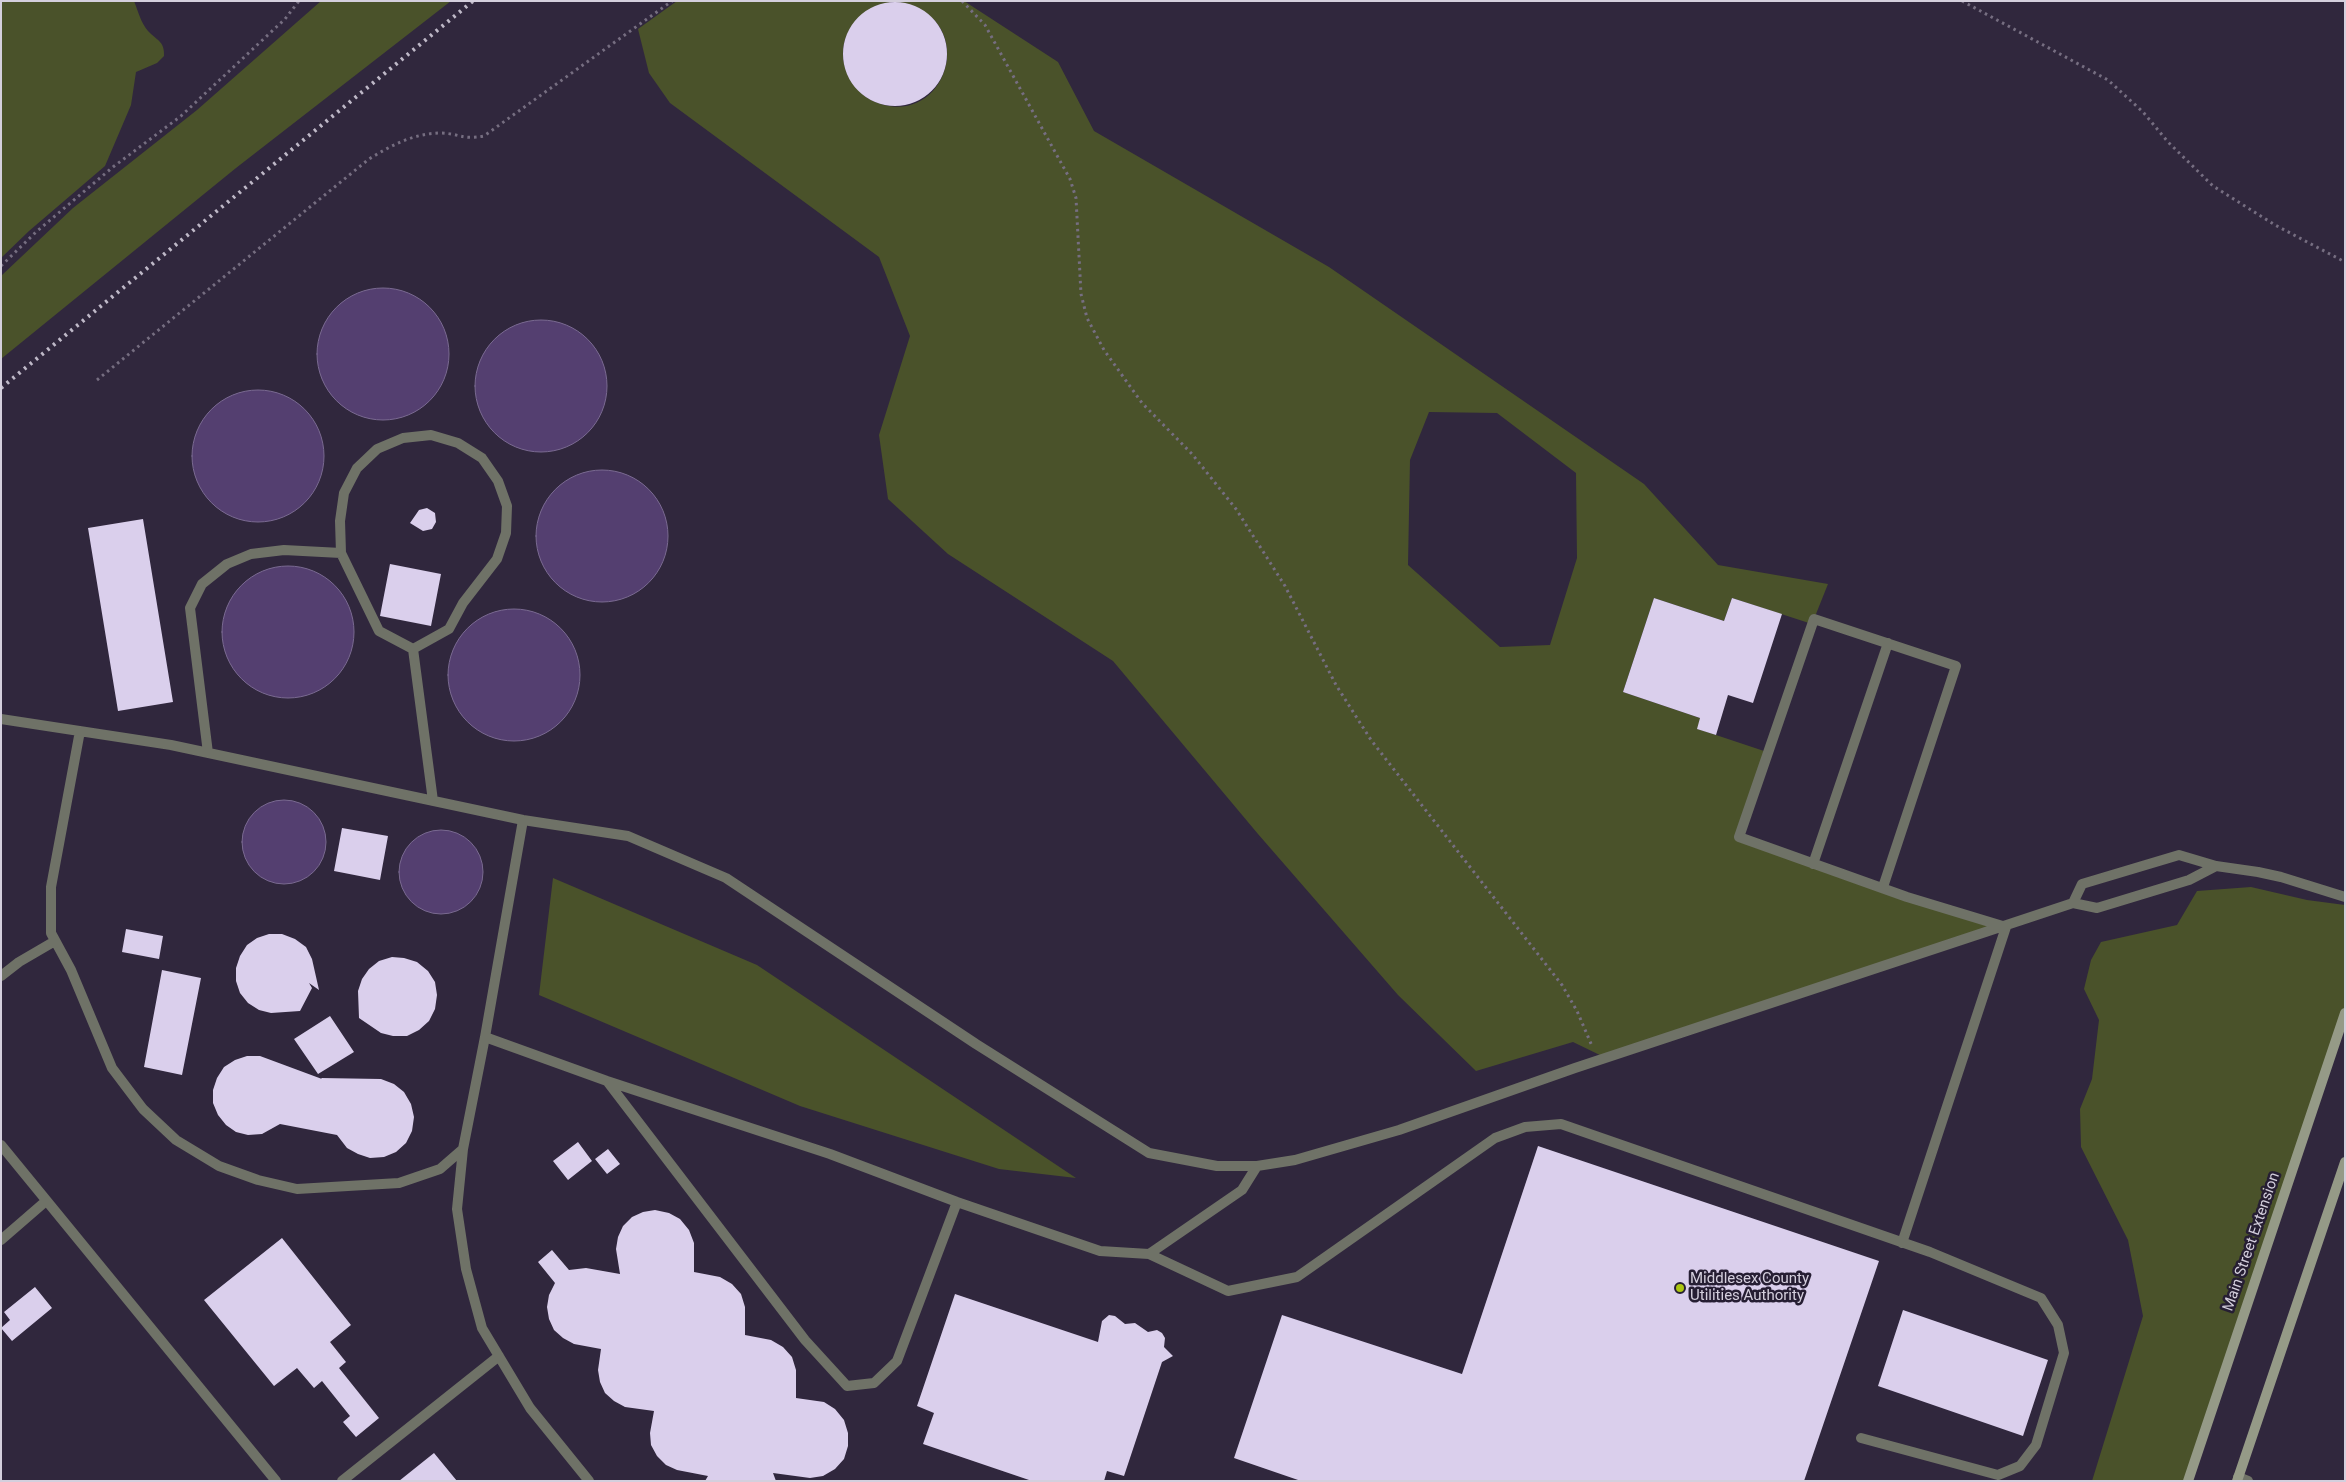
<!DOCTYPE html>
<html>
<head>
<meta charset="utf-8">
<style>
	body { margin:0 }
	#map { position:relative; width:2346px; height:1482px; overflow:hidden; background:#30273d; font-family:Roboto,sans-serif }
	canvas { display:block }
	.frame { position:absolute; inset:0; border:2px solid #d4cfdd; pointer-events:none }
</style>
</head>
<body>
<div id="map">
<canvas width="2346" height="1482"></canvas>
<div class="frame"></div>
</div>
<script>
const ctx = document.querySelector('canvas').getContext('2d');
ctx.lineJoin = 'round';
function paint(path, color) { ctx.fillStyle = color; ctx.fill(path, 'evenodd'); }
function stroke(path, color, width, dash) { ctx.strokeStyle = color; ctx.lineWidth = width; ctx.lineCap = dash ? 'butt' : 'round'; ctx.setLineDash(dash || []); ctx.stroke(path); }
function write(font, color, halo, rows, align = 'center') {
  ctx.font = font + ' Roboto,sans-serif'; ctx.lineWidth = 5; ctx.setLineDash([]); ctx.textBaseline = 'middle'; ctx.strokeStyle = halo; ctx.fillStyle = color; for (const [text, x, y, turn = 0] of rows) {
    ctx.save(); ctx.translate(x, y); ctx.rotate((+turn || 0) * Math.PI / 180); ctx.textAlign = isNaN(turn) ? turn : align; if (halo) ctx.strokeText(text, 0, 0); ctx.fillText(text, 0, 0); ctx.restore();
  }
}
const green = new Path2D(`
	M1,1H134C138,11 141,23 148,31C156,40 165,41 164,56L157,63L136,72L131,105L105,166L29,231L1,258Z
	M321,1H451L236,168L1,359V276L73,208L197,110Z
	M677,1H964L1058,62L1094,131L1329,267L1644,484L1718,565L1828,584L1812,624L1732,598L1724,621L1654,598L1623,692L1700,718L1698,729L1767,752L1739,837L2006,927L1606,1058L1573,1042L1476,1071L1398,995L1258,834L1113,661L948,554L888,499L879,435L910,336L879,257L670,103L649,73L638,29ZM892,2C980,10 952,122 884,105C873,102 863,97 856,87C827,50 850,12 892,2ZM1429,412L1497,413L1576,473L1577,558L1550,645L1500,647L1408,565L1410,460Z
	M553,878L757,965L1076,1178L999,1169L800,1106L539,995Z
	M2251,887L2307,900L2345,905V1013L2188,1481H2092L2143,1316L2128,1240L2081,1147L2080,1109L2092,1079L2099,1020L2084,989L2091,960L2101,942L2177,925L2197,891Z`);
const water = new Path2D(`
	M317 354a66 66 0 1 1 132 0a66 66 0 1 1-132 0Z
	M475 386a66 66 0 1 1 132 0a66 66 0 1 1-132 0Z
	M192 456a66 66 0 1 1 132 0a66 66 0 1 1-132 0Z
	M536 536a66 66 0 1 1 132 0a66 66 0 1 1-132 0Z
	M222 632a66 66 0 1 1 132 0a66 66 0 1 1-132 0Z
	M448 675a66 66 0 1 1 132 0a66 66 0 1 1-132 0Z
	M242 842a42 42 0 1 1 84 0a42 42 0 1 1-84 0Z
	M399 872a42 42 0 1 1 84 0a42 42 0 1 1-84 0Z`);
const building = new Path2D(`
	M843 54a52 52 0 1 1 104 0a52 52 0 1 1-104 0Z
	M427,508L435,513L436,522L432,529L423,531L410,523L419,510Z
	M143,519L173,702L118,711L88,528Z
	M390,564L441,574L431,626L380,616Z
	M1654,598L1724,621L1732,598L1782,614L1753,703L1728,695L1716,735L1697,729L1700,718L1623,692Z
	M342,828L388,836L380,880L334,871Z
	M126,929L163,936L159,959L122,952Z
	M269,934H282L295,939L306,947L312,959L319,990L309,983L312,988L300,1011L271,1013L259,1010L248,1003L240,993L236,981V968L240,956L247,945L257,938Z
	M392,957L404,958L417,962L428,971L435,982L437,995L435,1009L429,1021L419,1030L407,1036H393L381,1033L359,1018L358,991L362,979L369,969L379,961Z
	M162,970L201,978L182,1075L144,1067Z
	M330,1016L354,1052L318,1074L294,1039Z
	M247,1056H260L322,1079L321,1078L381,1079L394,1084L404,1092L411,1104L414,1117L412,1131L406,1143L396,1152L384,1157L370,1158L358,1154L347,1148L337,1135L280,1124L262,1134L248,1135L236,1132L226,1125L218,1115L213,1103V1090L217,1078L224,1067L235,1060Z
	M578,1142L592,1161L568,1180L553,1161Z
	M1538,1146L1879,1261L1804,1481H1301L1234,1458L1282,1315L1462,1374Z
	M608,1149L620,1164L607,1174L595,1159Z
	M655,1210L669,1213L680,1219L689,1230L694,1243V1272L720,1277L732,1284L741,1294L745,1307V1335L771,1340L783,1347L792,1357L796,1370V1398L824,1402L835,1409L844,1420L848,1433V1446L844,1459L835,1469L823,1476L810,1478L773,1473L776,1481H705L708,1476L677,1470L666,1465L657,1456L651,1445L650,1433L654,1411L625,1407L614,1401L605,1393L600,1382L598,1370L601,1349L574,1344L563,1338L554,1330L549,1319L547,1307L549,1295L555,1283L538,1262L552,1250L569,1270L586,1268L620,1274L616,1249L618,1237L623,1226L632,1217L643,1212Z
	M282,1238L351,1325L330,1342L346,1362L339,1368L379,1418L356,1437L343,1422L350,1416L322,1381L314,1388L297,1368L274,1386L204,1300Z
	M35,1287L52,1308L12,1341L1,1328L10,1320L4,1312Z
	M955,1294L1098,1342L1102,1321L1109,1315L1115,1316L1125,1324L1135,1323L1148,1332L1157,1330L1162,1333L1165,1338L1164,1347L1173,1356L1162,1362L1124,1476L1107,1471L1104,1481H1032L923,1444L934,1413L917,1406Z
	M1903,1310L2048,1360L2023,1436L1878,1386Z
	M434,1453L457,1481H399Z`);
const path = new Path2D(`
	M962,1L985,25L1070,179L1076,198L1081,294L1087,318L1104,350L1142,403L1192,454L1236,509L1285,586L1336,685L1371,740L1562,985L1577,1011L1592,1046
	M1962,1L2108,80L2143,112L2168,142L2213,186L2275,225L2345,262
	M1,266L36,232L113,167L181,116L285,19L299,1
	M97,380L369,159C392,145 414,133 442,133C460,134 463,140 484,136L672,1`);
const service = new Path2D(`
	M431,435L458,443L482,458L498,481L507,506L506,533L497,559L463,603L449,629L413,649L379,631L341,553L340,521L344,493L357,468L377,449L403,438Z
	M413,649L433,801
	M1,719L171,745L523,820L628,836L726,878L976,1044L1149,1153L1217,1166H1257L1295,1160L1399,1130L1575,1068L2073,903
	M80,731L51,887V933L71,970L112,1068L143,1109L176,1140L219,1166L258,1180L297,1189L399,1183L440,1169L463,1149L485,1037
	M208,753L190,608L202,584L227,564L251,554L284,550L341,553
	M523,820L485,1037L607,1081L830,1154L957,1202L1100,1251L1149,1254L1242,1190L1257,1166
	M1813,864L1888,643
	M2216,866L2189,880L2097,908L2073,903L2082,884L2179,855L2216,866L2258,872L2281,877L2345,897
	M1883,887L1956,666L1814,619L1739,837L1907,897L2006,927L1902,1243
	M1,976L19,962L55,941
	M607,1081L805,1340L847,1386L874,1383L897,1361L957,1202
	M1,1145L276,1481
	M463,1149L457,1209L466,1269L482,1328L530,1408L589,1481
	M1,1240L46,1201
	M1149,1254L1228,1291L1297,1277L1495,1138L1525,1127L1561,1124L1930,1252L2041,1298L2058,1325L2064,1353L2036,1445L2020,1466L1998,1475L1861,1438
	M2238,1477L2248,1481
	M342,1481L499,1356`);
const secondary = new Path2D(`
	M2188,1481L2345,1013
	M2237,1481L2345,1162`);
const rail = new Path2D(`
	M1,388L473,1`);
const markers = [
	[1680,1288,5,"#acc611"]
];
const streetNames = [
	["Main Street Extension",2252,1242,-71]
];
const poiNames = [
	["Middlesex County",1690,1279],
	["Utilities Authority",1690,1296]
];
paint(green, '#4a522a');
paint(water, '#543f70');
stroke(water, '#7a6a91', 1);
paint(building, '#dacfec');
stroke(path, '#766e81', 3, [2.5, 4]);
stroke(service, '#6f7267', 10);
stroke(secondary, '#959a87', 10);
stroke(rail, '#bfb9c8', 4, [2.5, 5]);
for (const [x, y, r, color] of markers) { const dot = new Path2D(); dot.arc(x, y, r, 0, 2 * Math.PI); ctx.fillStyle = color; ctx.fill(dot); stroke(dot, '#261e33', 2); }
write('15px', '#d4cfdd', '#261e33', streetNames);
write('15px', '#d4cfdd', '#261e33', poiNames, 'left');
</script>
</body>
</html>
